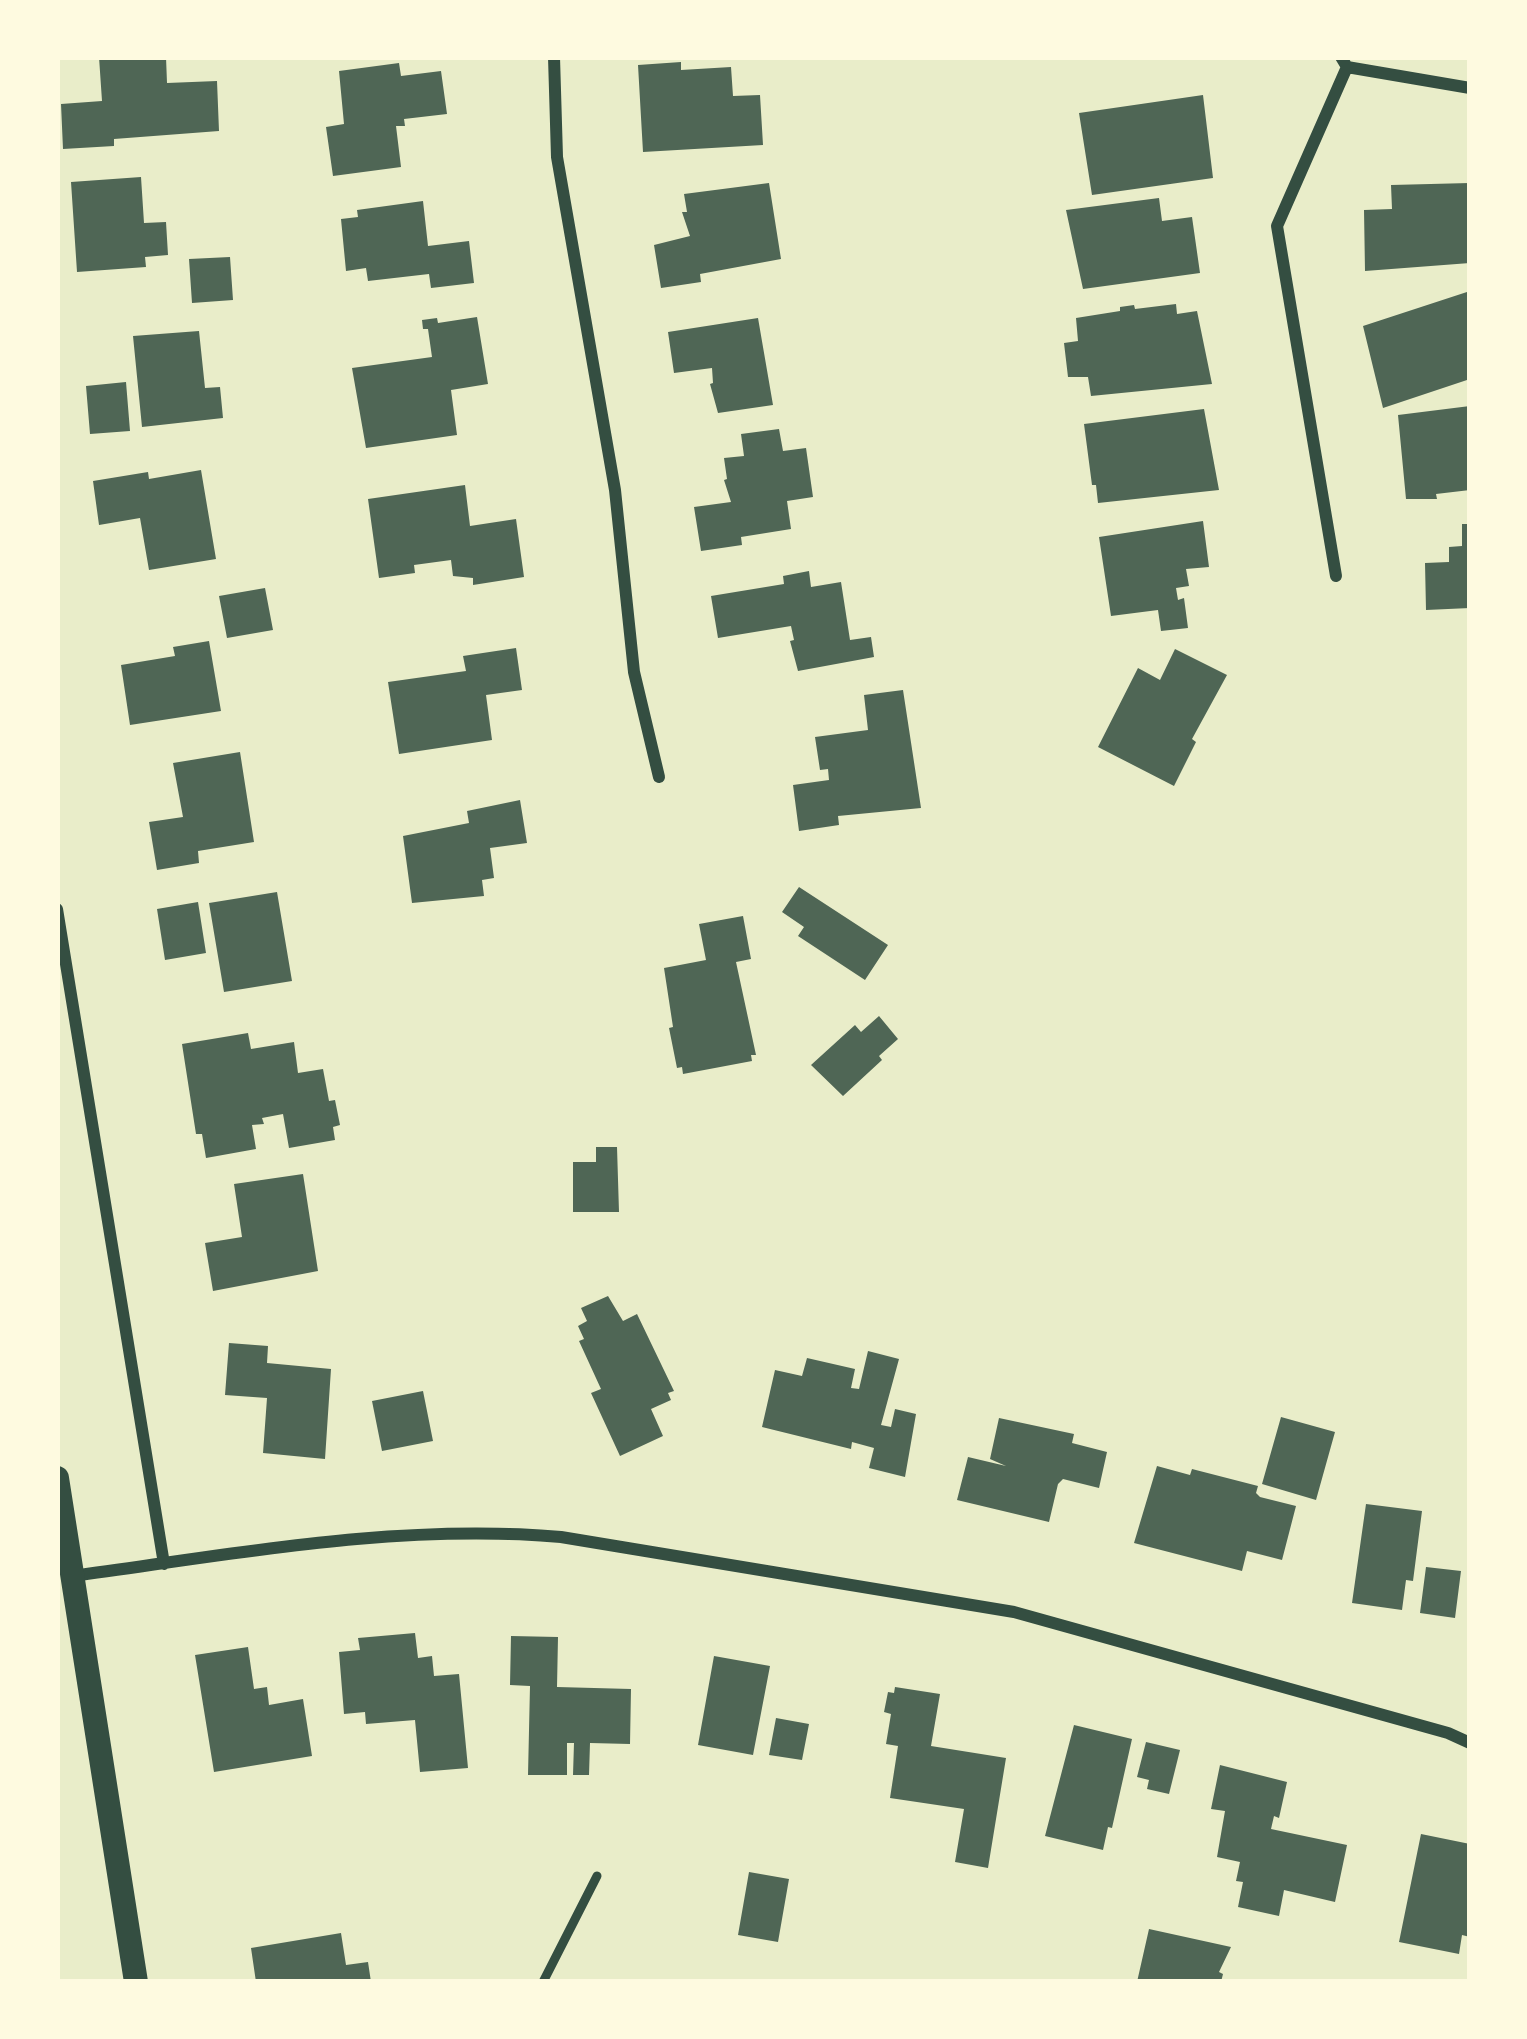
<!DOCTYPE html>
<html>
<head>
<meta charset="utf-8">
<style>
	body { margin:0 }
	#map { position:relative; width:1527px; height:2039px; overflow:hidden; background:#e9edc9; font-family:Helvetica,sans-serif }
	canvas { display:block }
	.frame { position:absolute; inset:0; border:60px solid #fefae0; pointer-events:none }
</style>
</head>
<body>
<div id="map">
<canvas width="1527" height="2039"></canvas>
<div class="frame"></div>
</div>
<script>
const ctx = document.querySelector('canvas').getContext('2d');
ctx.lineJoin = 'round';
function paint(path, color) { ctx.fillStyle = color; ctx.fill(path, 'evenodd'); }
function stroke(path, color, width, dash) { ctx.strokeStyle = color; ctx.lineWidth = width; ctx.lineCap = dash ? 'butt' : 'round'; ctx.setLineDash(dash || []); ctx.stroke(path); }
const building = new Path2D(`
	M99,57H166L167,83L217,81L219,131L114,139V146L63,149L61,104L102,101Z
	M681,62V70L731,67L733,96L760,95L763,145L643,152L638,65Z
	M399,63L401,76L441,71L447,114L404,119L405,126H396L401,167L333,176L326,127L344,124L339,71Z
	M1203,95L1213,178L1092,195L1079,113Z
	M141,177L144,223L166,222L168,255L145,257L146,267L77,272L71,182Z
	M769,183L781,259L700,274L701,282L661,288L654,245L690,236L682,212H687L684,194Z
	M1470,183V263L1365,271L1364,210L1392,209L1391,185Z
	M1159,198L1162,221L1192,217L1200,273L1083,289L1066,210Z
	M423,201L428,246L469,241L474,283L431,288L429,274L368,281L366,268L346,271L341,219L358,217L357,210Z
	M230,257L233,300L192,303L189,259Z
	M1470,291V379L1383,408L1363,326Z
	M1176,304L1177,314L1197,311L1212,384L1091,396L1088,377H1068L1064,343L1078,341L1076,318L1120,311V307L1134,305L1135,309Z
	M477,317L488,384L451,390L457,435L366,448L352,368L432,357L428,329H423L422,320L437,318L438,323Z
	M758,318L773,405L718,413L710,384L713,383L712,368L674,373L668,332Z
	M199,331L205,388L220,387L223,418L142,427L133,336Z
	M126,382L130,431L90,434L86,386Z
	M1470,406V490L1436,494L1437,499H1406L1398,415Z
	M1204,409L1219,490L1098,503L1096,485H1092L1084,424Z
	M779,429L783,451L806,448L813,497L787,501L791,529L741,537L742,545L701,551L694,507L731,502L724,480L727,479L724,458L744,456L741,434Z
	M201,470L216,559L149,570L140,518L99,525L93,481L148,472L149,479Z
	M465,485L470,526L516,519L524,577L473,585V578L453,576L451,560L414,565L415,573L379,578L368,499Z
	M1203,521L1209,567L1186,569L1189,586L1176,588L1178,600L1184,598L1188,628L1161,631L1158,610L1111,616L1099,537Z
	M1462,524H1470V608L1426,610L1425,563L1449,562V547L1462,546Z
	M809,571L811,587L841,582L850,640L871,637L874,657L798,671L790,641L794,640L791,626L718,638L711,596L784,584L783,576Z
	M265,588L273,630L227,638L219,596Z
	M209,641L221,711L130,725L121,665L175,656L173,647Z
	M516,648L522,690L486,695L492,740L399,754L388,682L466,671L463,656Z
	M1175,649L1227,675L1192,739L1196,742L1174,786L1098,747L1138,668L1160,680Z
	M903,690L921,808L838,816L839,825L799,831L793,785L829,780L828,769L820,770L815,737L868,730L864,695Z
	M240,752L254,842L198,851L199,863L157,870L149,822L183,817L173,763Z
	M520,800L527,843L490,848L494,878L482,880L484,896L412,903L403,836L469,823L467,811Z
	M799,887L888,945L865,980L798,936L804,927L782,912Z
	M277,892L292,981L224,992L209,903Z
	M198,902L206,953L165,960L157,909Z
	M743,916L751,959L736,962L756,1055H751L752,1061L683,1074L682,1067L677,1068L669,1028L673,1027L664,968L706,960L699,924Z
	M879,1016L898,1039L879,1056L882,1060L843,1096L811,1065L855,1025L861,1032Z
	M248,1033L251,1049L294,1042L298,1073L323,1069L329,1101L335,1100L340,1125L333,1127L335,1140L289,1148L283,1114L262,1118L264,1124L252,1125L256,1149L206,1158L202,1134H196L182,1044Z
	M596,1147H617L619,1212H573V1162H596Z
	M303,1174L318,1271L213,1291L205,1243L242,1237L234,1184Z
	M608,1296L623,1321L637,1314L674,1391L668,1393L671,1400L651,1409L663,1436L620,1456L591,1393L601,1389L579,1341L584,1339L578,1326L587,1321L581,1308Z
	M229,1343L268,1346L267,1363L331,1369L325,1459L263,1453L267,1398L225,1395Z
	M868,1351L899,1359L881,1425L891,1427L895,1409L916,1414L905,1477L869,1468L874,1448L852,1442L851,1449L762,1427L775,1370L802,1376L807,1358L855,1369L851,1388L859,1389Z
	M423,1391L433,1441L382,1451L372,1401Z
	M1281,1417L1335,1432L1316,1500L1262,1484Z
	M999,1418L1074,1434L1072,1443L1107,1452L1099,1488L1063,1479L1058,1484L1049,1522L957,1500L968,1457L1006,1466L990,1459Z
	M1157,1466L1190,1475L1192,1469L1258,1486L1256,1493L1260,1497L1296,1506L1282,1560L1247,1551L1242,1571L1134,1543Z
	M1366,1504L1422,1511L1413,1581L1406,1580L1402,1610L1352,1603Z
	M1426,1567L1461,1571L1455,1618L1420,1613Z
	M415,1633L418,1658L432,1656L434,1676L459,1674L468,1768L420,1772L415,1720L366,1724L365,1712L344,1714L339,1652L360,1650L358,1638Z
	M511,1636L558,1637L557,1687L631,1689L630,1744L590,1743L589,1775H573L574,1743H567V1775H528L530,1686L510,1685Z
	M248,1647L254,1689L267,1687L269,1705L303,1699L312,1756L214,1772L195,1655Z
	M714,1656L770,1666L753,1755L698,1745Z
	M895,1687L940,1694L931,1746L1006,1758L988,1868L955,1862L964,1809L890,1798L898,1746L886,1744L891,1714L884,1712L888,1692L894,1693Z
	M776,1718L809,1724L802,1760L769,1755Z
	M1074,1725L1132,1739L1112,1828L1108,1827L1103,1850L1045,1836Z
	M1146,1742L1180,1750L1169,1794L1147,1789L1149,1780L1137,1777Z
	M1220,1765L1287,1782L1279,1818L1274,1816L1271,1829L1347,1845L1335,1902L1284,1890L1279,1916L1238,1907L1243,1882L1236,1881L1240,1862L1217,1857L1225,1811L1211,1809Z
	M1421,1834L1470,1844V1937L1462,1935L1459,1954L1399,1942Z
	M749,1872L789,1879L778,1942L738,1935Z
	M1149,1929L1231,1947L1219,1972L1223,1974L1221,1982H1137Z
	M341,1933L346,1965L368,1962L371,1982H256L251,1948Z`);
const service = new Path2D(`
	M543,1982L597,1876`);
const minor = new Path2D(`
	M554,57L557,157L615,490L634,672L659,777
	M1341,57L1347,67L1470,88
	M1336,576L1277,226L1347,67
	M57,909L164,1564
	M73,1576C235,1554 397,1523 561,1537L1014,1612L1448,1733L1470,1743`);
const secondary = new Path2D(`
	M57,1478L136,1982`);
paint(building, '#4f6655');
stroke(service, '#344e41', 9);
stroke(minor, '#344e41', 12);
stroke(secondary, '#344e41', 24);
</script>
</body>
</html>
